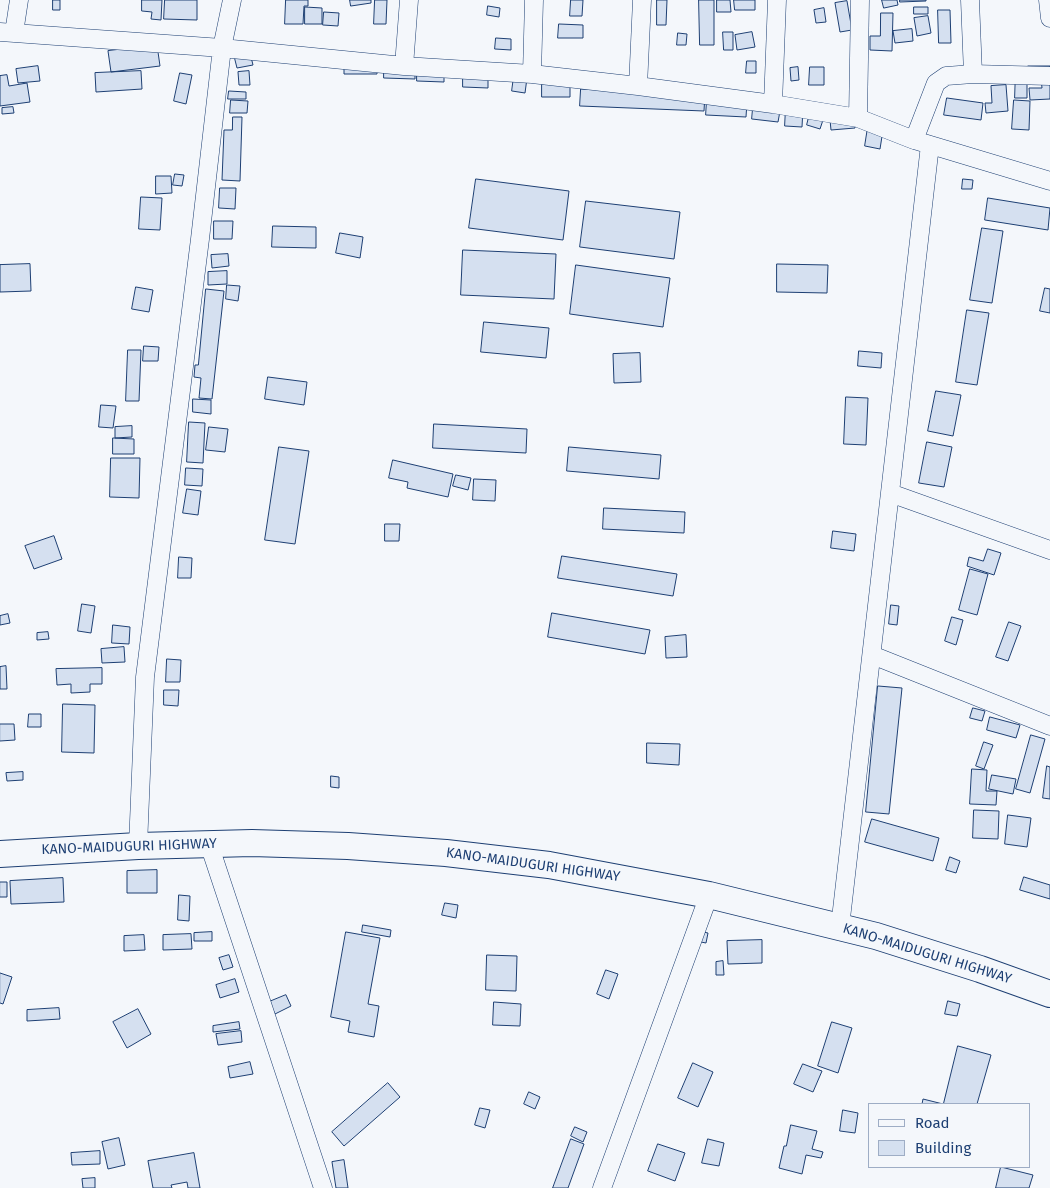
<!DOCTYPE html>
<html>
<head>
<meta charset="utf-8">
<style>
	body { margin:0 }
	#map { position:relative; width:1050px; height:1188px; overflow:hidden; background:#f4f7fb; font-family:"Fira Sans",sans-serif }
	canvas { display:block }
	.legend { position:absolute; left:868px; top:1103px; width:162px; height:65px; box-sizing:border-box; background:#f4f7fb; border:1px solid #9eadc5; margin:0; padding:6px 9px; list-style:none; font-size:15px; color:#1d3f73 }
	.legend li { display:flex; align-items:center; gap:10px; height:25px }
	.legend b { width:25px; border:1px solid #9eadc5 }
</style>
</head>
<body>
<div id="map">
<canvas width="1050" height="1188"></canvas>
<ul class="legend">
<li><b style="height:6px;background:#f4f7fb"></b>Road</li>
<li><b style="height:14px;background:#d5e0f0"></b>Building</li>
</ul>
</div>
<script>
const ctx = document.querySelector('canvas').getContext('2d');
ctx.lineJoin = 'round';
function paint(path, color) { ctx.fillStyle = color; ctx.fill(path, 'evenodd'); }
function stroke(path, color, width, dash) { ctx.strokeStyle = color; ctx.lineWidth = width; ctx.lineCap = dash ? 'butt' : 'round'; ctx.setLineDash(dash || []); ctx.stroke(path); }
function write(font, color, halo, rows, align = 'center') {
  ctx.font = font + ' "Fira Sans",sans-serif'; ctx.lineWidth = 4; ctx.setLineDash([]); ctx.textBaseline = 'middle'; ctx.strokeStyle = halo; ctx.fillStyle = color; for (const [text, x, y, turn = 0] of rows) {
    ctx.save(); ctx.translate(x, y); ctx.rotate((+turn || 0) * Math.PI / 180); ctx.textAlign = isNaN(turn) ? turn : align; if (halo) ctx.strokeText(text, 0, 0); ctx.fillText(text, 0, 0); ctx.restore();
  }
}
const building = new Path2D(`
	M53,0H60V10H53Z
	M142,0H162L161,20L151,19L152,12L142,11Z
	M165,0H197V20L164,19Z
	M286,0H308V6H304L303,24H285Z
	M350,0H371V3L351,6Z
	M375,0H387L386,24H374Z
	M571,0H583L582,16H570Z
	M657,0H667L666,25H657Z
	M699,0H714V45H700Z
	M717,0H730L731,12H717Z
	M734,0H755V10H735Z
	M882,0H897L898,5L884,8Z
	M900,0H926V1L900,2Z
	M847,1L852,30L840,32L835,3Z
	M488,6L500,8L499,17L487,15Z
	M305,7L322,8V24H305Z
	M914,7H928V14H914Z
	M824,8L826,22L816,23L814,10Z
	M938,10H950L951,43H939Z
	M324,12L339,13L338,26L323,25Z
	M881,13H893L892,51L870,50V36H880Z
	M928,16L931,33L917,36L914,18Z
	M559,24L583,25V38H558Z
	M912,29L913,41L895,43L893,31Z
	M723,32H733V50H724Z
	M752,32L755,47L737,50L735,35Z
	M678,33L687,34L686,45H677Z
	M496,38L511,39V50L495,49Z
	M157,45L160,66L111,72L108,51Z
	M250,53L253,65L237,68L234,56Z
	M747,61H756V73H746Z
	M377,64V74H344V65Z
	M38,66L40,81L18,83L16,69Z
	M1028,66H1050V99L1030,100L1029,88H1042L1041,78H1028Z
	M798,67L799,80L791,81L790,68Z
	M810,67H824V85H809Z
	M384,69L415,70V79L384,78Z
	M1016,69H1027V98H1015Z
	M417,70L444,71V82L417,81Z
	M141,71L142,89L96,92L95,73Z
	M249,71L250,85H239L238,72Z
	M463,72L488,73V88L463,87Z
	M180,73L192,75L186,104L174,101Z
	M7,75L9,86L27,83L30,102L0,106V76Z
	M514,76L527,78L525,93L512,91Z
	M542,84L570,85V97H542Z
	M1006,85L1008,111L986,113L985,103H992L991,86Z
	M581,89L705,94L704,111L580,106Z
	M229,91L246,92V99H228Z
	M947,98L983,103L981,120L944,115Z
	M231,100L248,101L247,113H230Z
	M707,100L747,102L746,117L706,115Z
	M1014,100L1030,101L1029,130L1012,129Z
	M13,107L14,113L2,114V108Z
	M786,107L803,108L802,127L785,126Z
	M753,108L780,111L778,122L752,119Z
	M810,113L824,117L820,129L807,125Z
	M233,117H242L240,181L222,180L224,130H232Z
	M855,119V128L831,130L830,120Z
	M868,127L883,130L880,149L865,146Z
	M175,174L184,175L182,186L173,185Z
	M156,176H171L172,193L156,194Z
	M476,179L569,191L563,240L469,228Z
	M963,179L973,180L972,189H962Z
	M220,188H236L235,209L219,208Z
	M141,197L162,198L160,230L139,229Z
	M988,198L1050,208L1048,230L985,220Z
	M586,201L680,212L674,259L580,247Z
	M214,221H233L232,239H214Z
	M273,226L316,227V248L272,247Z
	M982,228L1003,231L992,303L970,300Z
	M340,233L363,237L360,258L336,253Z
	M463,250L556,254L554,299L461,295Z
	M228,254L229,266L212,268L211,255Z
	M30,264L31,291L0,292V265Z
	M777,264L828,265L827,293L777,292Z
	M576,265L670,278L663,327L570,314Z
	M227,271V284L208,285V272Z
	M227,285L240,286L238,301L226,299Z
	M136,287L153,290L149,312L132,309Z
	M1045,288L1050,289V313L1040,311Z
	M206,289L224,291L212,399L199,398L201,378L194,377L195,365H198Z
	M967,310L989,313L977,385L956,382Z
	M484,322L549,328L546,358L481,352Z
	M144,346L159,347L158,361H143Z
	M128,350H141L139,401H126Z
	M859,351L882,353L881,368L858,366Z
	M640,353L641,382L614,383L613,354Z
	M268,377L307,382L304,405L265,399Z
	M936,391L961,395L953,436L928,431Z
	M846,397L868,398L866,445L844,444Z
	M193,399L211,400V414L193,412Z
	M101,405L116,406L113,428L99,427Z
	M189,422L205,423L203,463L187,462Z
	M434,424L527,429L526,453L433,448Z
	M132,426V437L115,438V427Z
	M209,427L228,429L225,452L206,450Z
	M113,438L134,439V454H113Z
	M927,442L952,447L944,487L919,483Z
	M279,447L309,451L295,544L265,540Z
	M569,447L661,455L659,479L567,471Z
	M111,458H140L139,498L110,497Z
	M393,460L453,474L448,497L407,488L408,482L389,478Z
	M186,468L203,469L202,486L185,485Z
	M456,475L471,478L468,490L453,486Z
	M474,479L496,480L495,501L473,500Z
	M187,489L201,491L198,515L183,513Z
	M604,508L685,512L684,533L603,529Z
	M385,524H400L399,541H385Z
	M833,531L856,534L854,551L831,548Z
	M54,536L62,559L34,569L25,546Z
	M988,549L1001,553L994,575L967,566L969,557L983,561Z
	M562,556L677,574L673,596L558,578Z
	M179,557L192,558L191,578H178Z
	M970,569L988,574L977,615L959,610Z
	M82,604L95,606L91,633L78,631Z
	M891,605L899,606L897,625L889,624Z
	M552,613L650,630L645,654L548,637Z
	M8,614L10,623L0,625V616Z
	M952,617L963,620L956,645L945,641Z
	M1009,622L1021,626L1008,661L996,657Z
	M113,625L130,627L129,644L112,643Z
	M48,632L49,639L37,640V633Z
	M686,635L687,657L666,658L665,637Z
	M124,647L125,662L102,663L101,649Z
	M167,659L181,660L180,682H166Z
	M6,666L7,689H0V667Z
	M102,668V684H90V692L71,693V684L57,685L56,669Z
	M878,686L902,688L889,814L866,812Z
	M164,690H179L178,706L164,705Z
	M63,704L95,705L94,753L62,752Z
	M973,708L985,711L982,721L970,718Z
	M29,714H41V727H28Z
	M990,717L1020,725L1016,738L987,730Z
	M0,724H14L15,740L0,741Z
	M1031,735L1045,739L1030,793L1016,789Z
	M984,742L993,745L984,769L976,766Z
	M647,743L680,744L679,765L647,763Z
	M1047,766L1050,767V799L1043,798Z
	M972,769L987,770L986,791H997L996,805L970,804Z
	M23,772V780L7,781L6,773Z
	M992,775L1016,779L1013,794L989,789Z
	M331,776L339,777V788L331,787Z
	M974,810L999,811L998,839L973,838Z
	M1008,815L1031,818L1027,847L1005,844Z
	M872,819L939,838L933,861L865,842Z
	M950,857L960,861L956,873L946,870Z
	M157,870V893H127V871Z
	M1024,877L1050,885V899L1020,890Z
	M63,878L64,902L11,904L10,881Z
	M0,882H7V897H0Z
	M179,895L190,896L189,921L178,920Z
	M445,903L458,905L456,918L442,915Z
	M363,925L391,930L390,937L362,932Z
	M698,931L708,933L706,943L696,941Z
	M212,932V941H194V933Z
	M346,932L380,938L368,1004L379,1006L374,1037L348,1032L350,1021L331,1017Z
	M191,934L192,949L163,950V935Z
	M144,935L145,950L124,951V936Z
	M762,940V963L728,964L727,941Z
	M229,955L233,967L223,970L219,958Z
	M487,955L517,956L516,991L486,990Z
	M723,961L724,975H716V962Z
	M606,970L618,974L609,999L597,994Z
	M0,973L12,977L3,1004L0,1003Z
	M235,979L239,992L220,998L216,985Z
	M286,995L291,1006L275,1014L269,1002Z
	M948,1001L960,1004L957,1016L945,1014Z
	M494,1002L521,1004L520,1026L493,1025Z
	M59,1008L60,1019L27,1021V1010Z
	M138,1009L151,1034L127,1048L113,1022Z
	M239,1022L240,1029L213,1032V1026Z
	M832,1022L852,1028L838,1073L818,1066Z
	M241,1031L242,1042L218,1045L216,1034Z
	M958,1046L991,1055L977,1104H922L923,1099L943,1104Z
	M250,1062L253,1074L230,1078L228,1067Z
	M693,1063L713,1072L698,1107L678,1098Z
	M803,1064L822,1071L813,1092L794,1084Z
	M388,1083L400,1097L344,1146L332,1132Z
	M529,1092L540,1097L535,1109L524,1104Z
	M480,1108L490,1110L485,1128L475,1125Z
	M843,1110L858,1113L855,1133L840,1131Z
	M791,1125L817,1131L812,1149L823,1152L821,1158L806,1155L802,1174L779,1168L784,1146H786Z
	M575,1127L587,1132L583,1142L571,1136Z
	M119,1138L125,1165L108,1169L102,1142Z
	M571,1139L584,1144L568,1188H553Z
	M708,1139L724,1143L719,1166L702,1163Z
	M658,1144L685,1153L675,1181L648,1171Z
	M100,1151V1164L72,1165L71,1153Z
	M194,1153L200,1188H188L187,1182L171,1185L172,1188H153L148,1161Z
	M344,1160L348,1188H336L332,1162Z
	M1001,1167L1033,1175L1029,1188H996Z
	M95,1178V1188H83L82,1179Z`);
const minor = new Path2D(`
	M970,0L973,74
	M1048,0L1050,18
	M0,32L222,48L404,66L532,74L638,86L773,104L858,118L914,140L1050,181
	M14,33L19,0
	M404,66L409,0
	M532,74L534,0
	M638,86L642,0
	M773,104L777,0
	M858,118L860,0
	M914,140L936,83L946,76L973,74L1050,76
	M890,493L1050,550
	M872,655L1050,726
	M209,844L323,1188
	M138,846L145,677L200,239L222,48L232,0
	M840,927L930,145
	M602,1188L709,895`);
const highway = new Path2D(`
	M0,854L138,846L252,843L348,846L446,853L549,865L709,895L876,936L980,969L1050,994`);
const streetNames = [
	["KANO-MAIDUGURI HIGHWAY",129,847,-2],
	["KANO-MAIDUGURI HIGHWAY",533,865,8],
	["KANO-MAIDUGURI HIGHWAY",927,954,17]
];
paint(building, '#d5e0f0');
stroke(building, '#1d3f73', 1);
stroke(minor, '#1d3f73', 19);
stroke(highway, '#1d3f73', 28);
stroke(minor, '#f4f7fb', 18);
stroke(highway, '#f4f7fb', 26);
write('14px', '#1d3f73', '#f4f7fb', streetNames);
</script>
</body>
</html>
